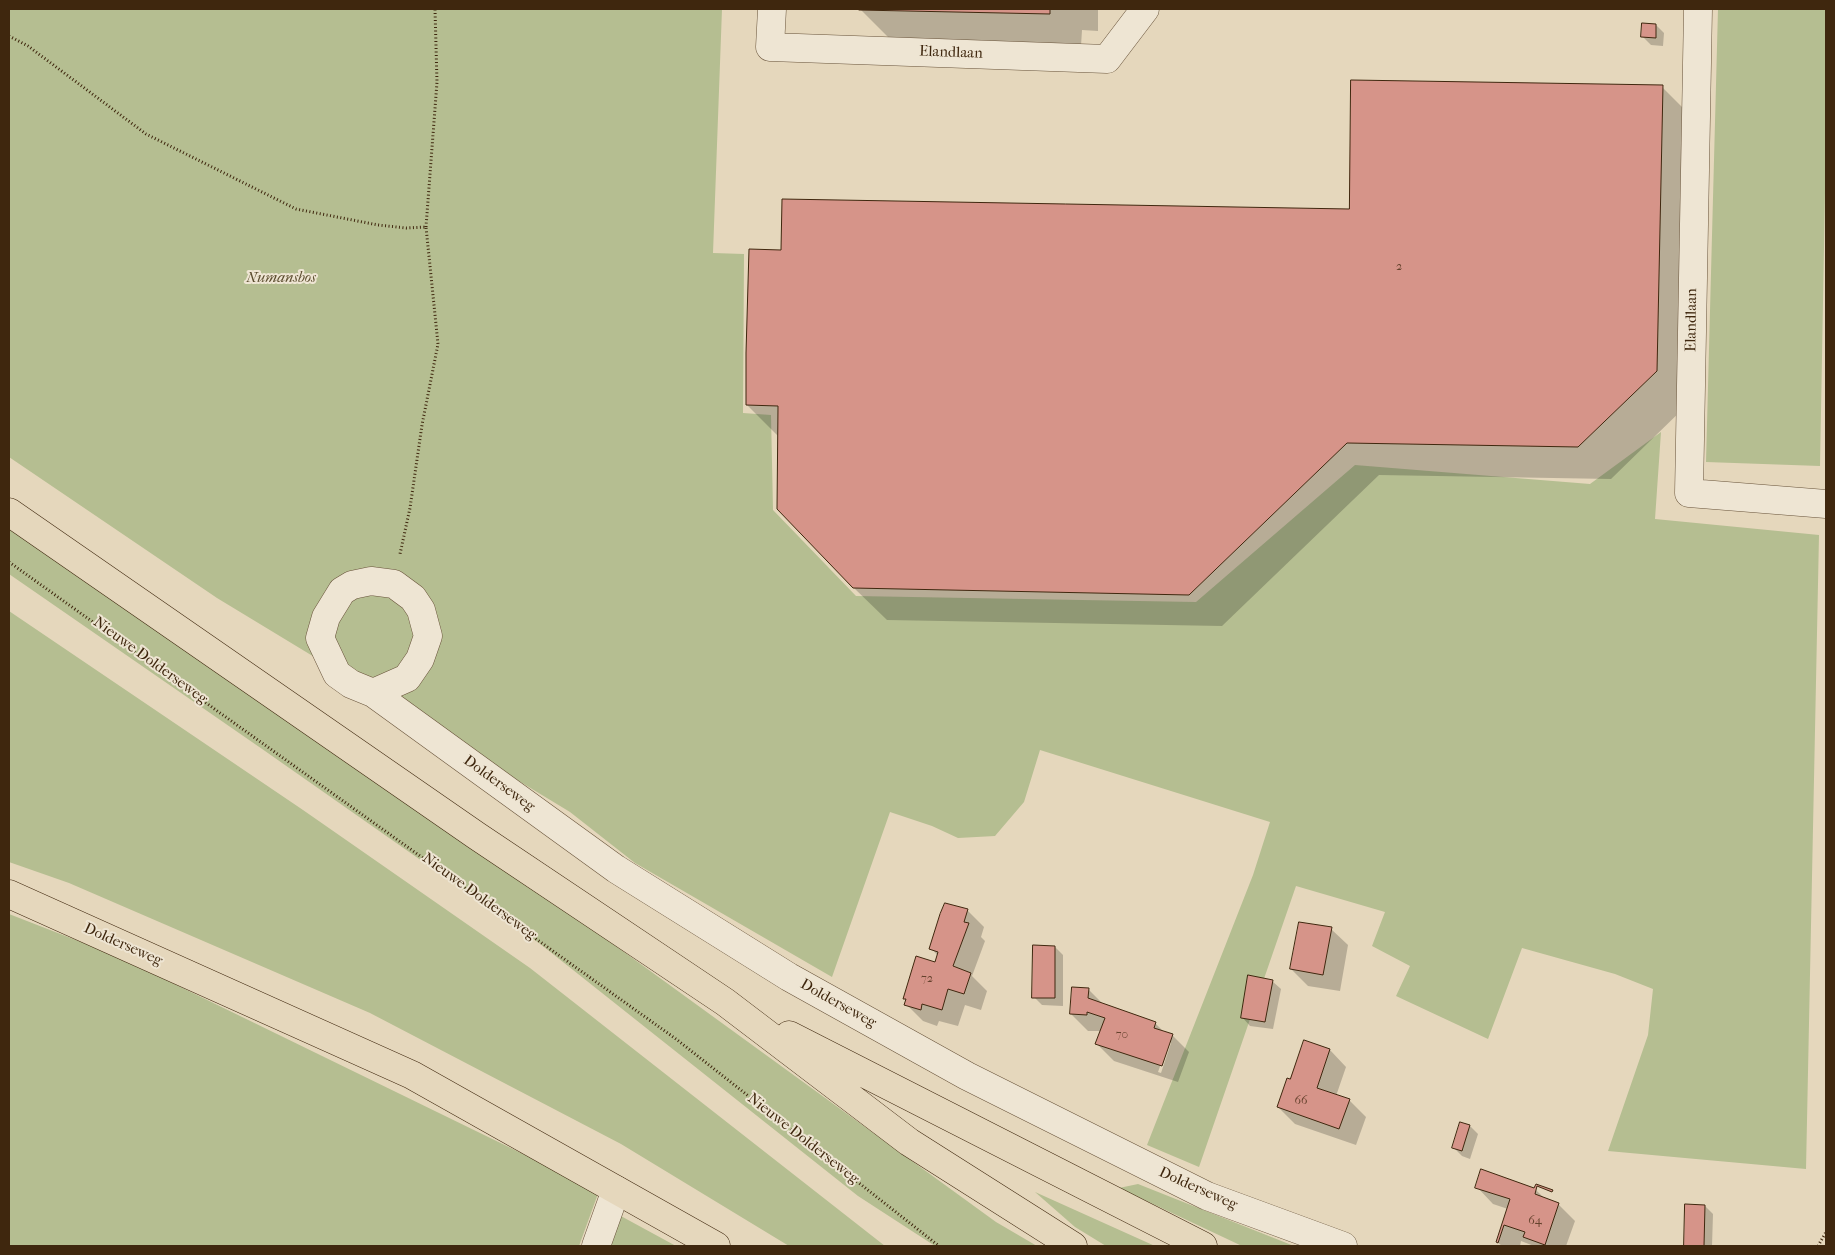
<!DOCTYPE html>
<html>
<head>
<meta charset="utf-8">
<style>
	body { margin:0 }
	#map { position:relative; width:1835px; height:1255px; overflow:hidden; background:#e5d7bc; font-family:"IM FELL French Canon",serif }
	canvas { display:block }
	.frame { position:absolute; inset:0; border:10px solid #3f270e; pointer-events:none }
</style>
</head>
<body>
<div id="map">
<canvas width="1835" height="1255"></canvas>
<div class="frame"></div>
</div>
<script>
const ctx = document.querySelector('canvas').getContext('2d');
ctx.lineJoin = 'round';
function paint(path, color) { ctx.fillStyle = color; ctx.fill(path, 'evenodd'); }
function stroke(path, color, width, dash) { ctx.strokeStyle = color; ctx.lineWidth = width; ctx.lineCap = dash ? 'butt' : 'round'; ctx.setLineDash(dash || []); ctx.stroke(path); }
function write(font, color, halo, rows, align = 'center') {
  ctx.font = font + ' "IM FELL French Canon",serif'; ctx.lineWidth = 4; ctx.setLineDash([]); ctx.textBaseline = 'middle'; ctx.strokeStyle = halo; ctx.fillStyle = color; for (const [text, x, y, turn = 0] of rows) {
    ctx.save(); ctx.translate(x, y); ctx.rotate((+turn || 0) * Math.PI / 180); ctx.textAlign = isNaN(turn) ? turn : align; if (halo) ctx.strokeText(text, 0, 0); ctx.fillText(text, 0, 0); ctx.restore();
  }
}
const green = new Path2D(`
	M9,9H722L713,253L744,254L743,413L771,415L773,510L856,596L1196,602L1355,465L1590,484L1661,432L1655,519L1819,535L1806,1169L1608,1151L1648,1035L1653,989L1615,974L1522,948L1488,1039L1396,996L1410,966L1372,946L1385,912L1296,886L1199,1167L1147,1145L1253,875L1270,822L1040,750L1024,802L995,836L958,838L932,826L890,812L832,977L635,863L570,812L217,598L9,457Z
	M1718,9H1826V138L1820,466L1706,462Z
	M9,526L569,912L996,1222L1037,1246H935L858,1196L539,943L265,751L9,574Z
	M9,611L303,810L530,968L885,1246H789L621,1144L370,1013L69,883L9,862Z
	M9,914L117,956L599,1191L579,1246H9Z
	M1138,1184L1294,1246H1242L1119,1188Z
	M1035,1192L1155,1246H1106L1075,1227Z
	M619,1215L676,1246H608Z`);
const shadow = new Path2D(`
	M860,9H1098V31L1082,30L1081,46L893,42Z
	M1656,25L1664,33L1663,46L1651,45L1643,37Z
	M1662,87L1694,119L1689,403L1611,479L1379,475L1222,626L887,620L854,588L779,437L747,405L783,251L1350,210Z
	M967,910L984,927L981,937L985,941L972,976L987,991L981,1010L965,1005L958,1026L939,1021L937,1026L923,1021L906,1004L907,1001L904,998L936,963L938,956L931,948Z
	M1331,929L1348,945L1340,991L1308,986L1291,969Z
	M1055,947L1063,955V1006L1042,1005L1034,997Z
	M1272,981L1281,989L1273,1029L1250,1026L1242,1017Z
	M1088,989L1105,1006L1155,1023L1165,1033L1172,1035L1189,1052L1178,1082L1114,1061L1097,1044L1101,1031H1088L1071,1014ZM1169,1041L1171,1043L1161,1073L1158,1072Z
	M1305,1042L1330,1050L1346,1067L1336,1096L1349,1100L1366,1117L1356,1145L1295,1124L1278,1107L1291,1080Z
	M1470,1126L1478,1134L1470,1159L1462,1156L1454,1148Z
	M1477,1187L1536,1190L1545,1199L1558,1204L1575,1221L1566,1246H1534L1521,1241L1520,1246H1502L1497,1242L1508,1209L1493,1204Z
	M1687,1206H1705L1713,1214L1712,1246H1685Z`);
const building = new Path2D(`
	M859,9H1050V14L859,10Z
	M1642,23L1656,24V38L1641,37Z
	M1351,80L1663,85L1657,371L1578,447L1347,443L1189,595L853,588L777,509L778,406L746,405V353L749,249L781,250L782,199L1349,209Z
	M945,903L968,909L964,922L969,923L953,966L971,973L964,994L948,989L942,1010L922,1004L921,1010L904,1005L906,999H903L916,956L935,962L938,952L929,949L940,914Z
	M1299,922L1332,927L1323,975L1290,969Z
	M1033,945L1055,946V998H1032Z
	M1248,975L1273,980L1265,1022L1241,1018Z
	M1072,987L1089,988L1088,998L1156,1022L1154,1028L1173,1034L1162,1066L1095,1044L1105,1018L1087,1012V1015L1070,1014Z
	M1304,1040L1330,1049L1317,1088L1350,1099L1339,1129L1277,1107L1287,1078L1290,1079Z
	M1460,1122L1470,1125L1462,1151L1452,1148Z
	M1481,1169L1534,1188L1536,1184L1553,1190L1552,1192L1537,1186L1535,1194L1559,1203L1545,1245L1523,1237L1525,1232L1504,1225L1498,1243L1496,1242L1510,1199L1475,1188Z
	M1685,1204L1705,1205L1704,1246H1684Z`);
const path = new Path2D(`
	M9,36L28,46L146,134L296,209L378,225L406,228L426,227L438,344L422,425L410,508L400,554
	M426,227L437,82L435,9
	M9,562L676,1039L939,1246
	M1818,1246L1826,1232`);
const minor = new Path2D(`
	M772,9L770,47L1107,59L1145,9
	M1698,9L1689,493L1826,504
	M373,693L407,678L420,659L428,636L421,610L413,598L394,584L371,581L352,585L342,591L326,617L320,638L337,674L351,684L373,693L616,869L789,977L967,1076L1207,1196L1343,1246
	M596,1246L616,1190`);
const major = new Path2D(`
	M9,512L477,836L725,1002L909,1142L1073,1246
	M9,894L412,1075L716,1246
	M789,1035L1203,1246`);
const numberNames = [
	["2",1399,267],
	["72",927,979],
	["70",1122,1035],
	["66",1301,1101],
	["64",1535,1221]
];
const streetNames = [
	["Elandlaan",951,53,2],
	["Elandlaan",1692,320,-89],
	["Nieuwe Dolderseweg",150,661,36],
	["Dolderseweg",499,784,36],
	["Nieuwe Dolderseweg",479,897,36],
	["Dolderseweg",123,945,24],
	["Dolderseweg",838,1004,29],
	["Nieuwe Dolderseweg",803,1139,38],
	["Dolderseweg",1198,1189,24]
];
const parkNames = [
	["Numansbos",281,278]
];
paint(green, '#b5be91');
paint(shadow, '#0003');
paint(building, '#d69489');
stroke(building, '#3f270e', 1);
stroke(minor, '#68533a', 29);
stroke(major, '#3f270e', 29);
stroke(path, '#3f270e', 3, [1, 2.5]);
stroke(minor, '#eee5d3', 28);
stroke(major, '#e5d7bc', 28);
write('12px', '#65422d', null, numberNames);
write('15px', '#3f270e', '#eee5d3', streetNames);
write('italic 15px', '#5c4d2f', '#eee5d3', parkNames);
</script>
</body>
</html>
